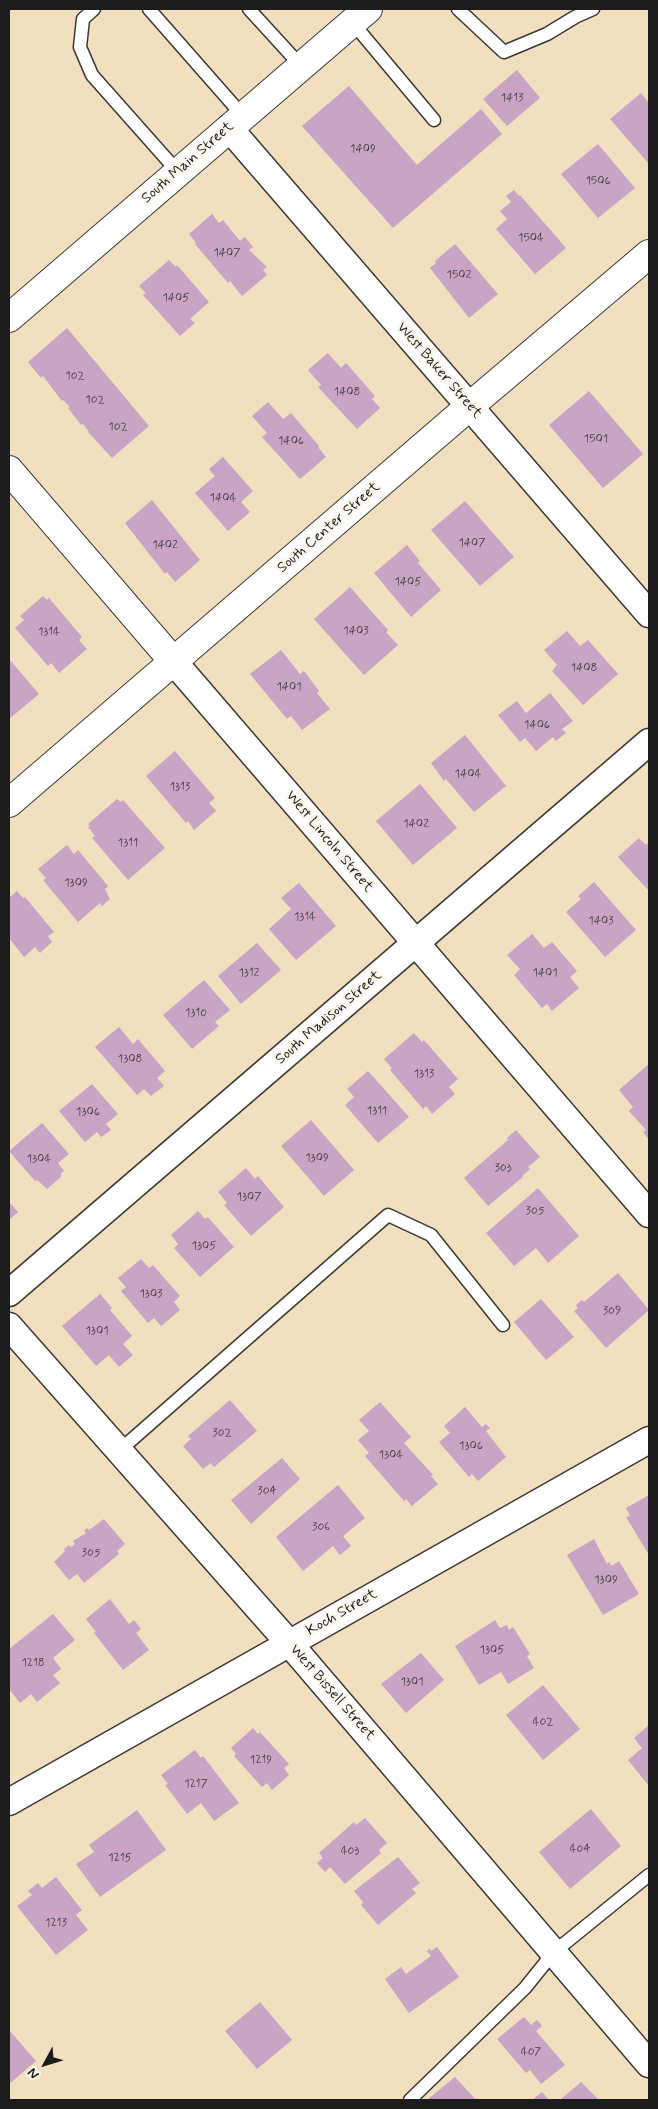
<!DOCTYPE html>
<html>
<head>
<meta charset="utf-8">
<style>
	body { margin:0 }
	#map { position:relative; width:658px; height:2109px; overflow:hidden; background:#f1dfbf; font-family:Mynerve,sans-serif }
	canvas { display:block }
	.frame { position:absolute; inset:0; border:10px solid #1c1c1c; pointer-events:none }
	.north { position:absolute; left:20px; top:2039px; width:50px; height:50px; -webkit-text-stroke:4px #fbf7ec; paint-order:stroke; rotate:231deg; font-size:14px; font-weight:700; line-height:20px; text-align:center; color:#1c1c1c }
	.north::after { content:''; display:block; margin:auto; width:18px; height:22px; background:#1c1c1c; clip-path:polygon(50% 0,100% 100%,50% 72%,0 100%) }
</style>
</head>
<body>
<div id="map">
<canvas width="658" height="2109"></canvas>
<div class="frame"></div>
<div class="north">N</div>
</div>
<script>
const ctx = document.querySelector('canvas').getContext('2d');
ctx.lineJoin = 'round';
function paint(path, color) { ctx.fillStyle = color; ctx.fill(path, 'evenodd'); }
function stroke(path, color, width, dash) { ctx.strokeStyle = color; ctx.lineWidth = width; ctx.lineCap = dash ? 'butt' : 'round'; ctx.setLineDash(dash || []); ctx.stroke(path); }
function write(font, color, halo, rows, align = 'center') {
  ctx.font = font + ' Mynerve,sans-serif'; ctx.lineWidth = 5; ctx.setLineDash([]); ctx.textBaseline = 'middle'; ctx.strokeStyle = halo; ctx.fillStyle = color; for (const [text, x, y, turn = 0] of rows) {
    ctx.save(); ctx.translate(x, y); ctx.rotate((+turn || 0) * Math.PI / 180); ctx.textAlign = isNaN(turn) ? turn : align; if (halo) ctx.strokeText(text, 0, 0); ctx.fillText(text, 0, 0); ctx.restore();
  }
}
const building = new Path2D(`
	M517,70L540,98L507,126L483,99Z
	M349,86L417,165L481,109L502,134L393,228L302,126Z
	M641,93L649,103V164L610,119Z
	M598,144L635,188L598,218L561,174Z
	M514,190L519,196L520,195L566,248L535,274L496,229L507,219L500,211L511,202L506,196Z
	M212,214L219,223L223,220L240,241L245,237L253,247L249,250L267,267L263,270L267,275L242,296L230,281L228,283L195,244L196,243L189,234Z
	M455,244L498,294L469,318L430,268L436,263L435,261Z
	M169,260L176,267L177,265L209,302L190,319L195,323L180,336L143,295L146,293L139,286Z
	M67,328L149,426L112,458L88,432H89L83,424L81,425L68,408L70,407L63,400L62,401L43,376L41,378L28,362Z
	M328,353L341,368L346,363L375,396L372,399L380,408L357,429L318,387L321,385L308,370Z
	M589,391L643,454L603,488L549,425Z
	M268,402L283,419L291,413L319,446L318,447L326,457L300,479L262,437L267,433L252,416Z
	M223,457L253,491L241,502L250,512L228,531L195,493L215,476L209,469Z
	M152,500L200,560L175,582L167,572L165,574L125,523Z
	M465,501L514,557L480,586L431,530Z
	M407,545L420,561L418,563L441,590L411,617L374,573Z
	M350,587L388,630L386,632L398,645L364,675L314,619Z
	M43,596L47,600L49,598L82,637L79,640L87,649L59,673L51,663L48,666L15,628L24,620L20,616Z
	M567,631L580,646L588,640L618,674L583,705L552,671L557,665L544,650Z
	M281,650L300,674L304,671L319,691L317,693L330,709L302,730L291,716L287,719L250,674Z
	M9,659L39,694L9,719Z
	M550,693L573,721L562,729L566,733L556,741L553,737L536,751L525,738L520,742L498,715L517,701L526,713Z
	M465,735L506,786L474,812L446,779L444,781L431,763Z
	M175,751L215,798L209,803L216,811L194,830L188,821L186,823L146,776Z
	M420,784L457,828L413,865L376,821Z
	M117,799L121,802L123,800L165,848L128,880L92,838L95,836L88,827L90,826L88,824Z
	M639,838L646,845L649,842V891L618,857Z
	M67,845L74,854L78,850L108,886L105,889L110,899L102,906L100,903L78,922L43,880L46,878L38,869Z
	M594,882L636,930L605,957L566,912L581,899L578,896Z
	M299,883L336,926L296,960L269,929L291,909L281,898Z
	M17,891L23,898L25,897L54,932L48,936L52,942L40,953L35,947L24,957L9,938V898Z
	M532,934L544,948L552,942L577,971L570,977L579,988L552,1011L547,1004L542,1008L514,975L520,969L507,955Z
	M257,943L281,970L241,1004L218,976Z
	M204,980L230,1010L215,1022L219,1026L192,1049L163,1015Z
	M119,1027L133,1044L138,1039L165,1071L157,1078L164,1086L151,1096L144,1089L137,1095L95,1047Z
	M414,1033L422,1042L424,1040L458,1079L449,1087L455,1094L432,1114L426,1106L423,1109L390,1070L392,1068L384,1059Z
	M649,1064V1140L643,1132L646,1130L629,1111L633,1107L619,1090Z
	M368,1071L409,1117L378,1143L345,1105L354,1097L347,1089Z
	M92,1084L118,1114L106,1124L111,1130L101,1137L97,1132L85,1142L59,1111Z
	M311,1120L354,1170L324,1196L281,1146Z
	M42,1123L69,1154L58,1163L64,1171L61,1173V1177L47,1189L37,1180L35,1181L9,1151Z
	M516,1130L540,1157L528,1167L530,1169L522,1176L523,1177L488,1206L464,1178L508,1140L507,1138Z
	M246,1168L255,1179L258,1176L284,1207L251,1236L224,1205L227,1203L218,1192Z
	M538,1188L579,1236L548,1263L536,1248L514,1266L486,1233Z
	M9,1202L18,1212L9,1220Z
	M198,1211L205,1219L208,1217L234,1247L200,1277L174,1248L178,1244L171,1235Z
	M141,1259L149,1268L153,1265L180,1296L174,1302L180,1310L161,1326L154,1318L148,1323L121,1291L126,1287L118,1278Z
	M618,1273L649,1310L606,1348L574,1311L578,1308L576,1305L582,1300L584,1302Z
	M100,1294L112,1308L110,1310L132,1336L123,1344L133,1355L119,1367L109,1355L96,1366L62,1326Z
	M541,1299L574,1337L546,1360L514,1322Z
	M230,1400L257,1431L214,1467L211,1463L203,1469L183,1446L191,1439L188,1436Z
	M380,1402L411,1437L404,1443L433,1475L431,1476L438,1484L412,1506L406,1499L404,1501L365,1456L369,1453L358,1440L369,1431L359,1420Z
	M465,1407L482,1427L486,1424L490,1428L486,1431L506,1457L478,1481L472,1474L469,1477L439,1442L450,1433L444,1426Z
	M282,1458L300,1479L251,1524L231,1500Z
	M338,1485L365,1518L343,1536L351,1546L340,1555L333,1546L303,1571L276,1537Z
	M649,1495V1555L626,1517L630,1516L626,1508Z
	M104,1519L125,1544L117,1551L119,1554L84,1583L77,1574L69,1580L54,1562L65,1551L64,1549L69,1545L71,1547L75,1544L73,1541L86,1533L84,1531L87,1528L89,1530Z
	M594,1539L607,1564L609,1562L612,1566L619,1561L639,1594L603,1615L567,1555Z
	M110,1599L129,1624L134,1620L141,1629L136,1633L149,1650L123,1670L94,1633L96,1632L86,1619Z
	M53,1614L75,1640L53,1658L61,1669L53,1675L60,1683L37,1702L31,1694L20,1703L9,1689V1649Z
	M495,1620L500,1628L507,1625L509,1630L513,1627L530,1654L527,1656L534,1668L508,1684L501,1672L479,1685L455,1646Z
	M421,1653L444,1680L406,1713L381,1684Z
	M543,1685L580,1729L543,1760L506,1715Z
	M649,1725V1786L628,1760L642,1748L634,1738Z
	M253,1728L258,1734L260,1732L289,1764L284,1768L289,1775L272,1790L267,1783L262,1787L234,1756L236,1754L231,1748Z
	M195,1750L201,1758L203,1756L239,1803L214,1821L201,1803L187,1814L165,1785L168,1784L161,1775Z
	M591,1809L621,1846L570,1889L539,1852Z
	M137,1810L166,1850L100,1897L76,1864L94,1852L89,1845Z
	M365,1818L387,1843L379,1850L381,1853L345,1884L330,1867L325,1872L317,1863L323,1858L319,1853L354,1822L356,1825Z
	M398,1857L420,1883L412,1889L416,1893L378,1925L361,1905L363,1902L354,1891Z
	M56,1877L82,1910L76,1915L88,1930L56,1955L17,1906L32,1895L28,1891L38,1883L42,1888Z
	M437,1947L459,1977L409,2013L385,1979L401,1967L406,1974L431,1956L427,1951L430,1948L431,1951Z
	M260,2002L292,2040L257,2069L225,2031Z
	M524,2017L531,2025L537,2020L542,2026L536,2031L565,2065L541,2084L530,2070L526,2073L497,2039Z
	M9,2030L36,2061L9,2084Z
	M455,2077L476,2100H427Z
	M581,2082L599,2100H560Z
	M542,2092L549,2100H532Z`);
const service = new Path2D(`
	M94,9L83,19L80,47L92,75L178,172
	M149,9L243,116
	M249,9L301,66
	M458,9L504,52L547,34L575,17L593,9
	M352,22L434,120
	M120,1450L388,1215L431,1235L503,1325
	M410,2100L525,1988L554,1952L649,1875`);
const minor = new Path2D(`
	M229,128L649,614
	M174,662L649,1214
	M9,1293L649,742
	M9,1326L289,1643L649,2064
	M9,1802L649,1440`);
const secondary = new Path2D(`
	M9,470L174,662`);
const primary = new Path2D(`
	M9,318L368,9
	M9,803L470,406L649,254`);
const numberNames = [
	["1413",512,98],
	["1409",363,149],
	["1506",598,181],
	["1504",531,238],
	["1407",227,253],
	["1502",459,275],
	["1405",176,298],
	["102",75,376],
	["1408",347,392],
	["102",95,400],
	["102",118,427],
	["1501",596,439],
	["1406",291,441],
	["1404",223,498],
	["1407",472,543],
	["1402",165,545],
	["1405",408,582],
	["1403",356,631],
	["1314",49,632],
	["1408",584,668],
	["1401",289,687],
	["1406",537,725],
	["1404",468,774],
	["1313",180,787],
	["1402",416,824],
	["1311",128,843],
	["1309",76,883],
	["1314",305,917],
	["1403",601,921],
	["1312",249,973],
	["1401",545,973],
	["1310",196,1013],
	["1308",130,1059],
	["1313",424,1074],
	["1311",377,1111],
	["1306",88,1112],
	["1309",317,1158],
	["1304",39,1159],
	["303",503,1168],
	["1307",249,1197],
	["305",535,1211],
	["1305",204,1246],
	["1303",151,1294],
	["309",612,1311],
	["1301",97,1331],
	["302",222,1433],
	["1306",471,1446],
	["1304",391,1455],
	["304",267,1491],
	["306",321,1527],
	["305",91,1553],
	["1309",606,1580],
	["1305",492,1650],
	["1218",33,1663],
	["1301",412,1682],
	["402",543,1722],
	["1219",261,1760],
	["1217",196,1784],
	["404",580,1849],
	["403",350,1851],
	["1215",120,1858],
	["1213",56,1923],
	["407",531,2052]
];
const streetNames = [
	["South Main Street",188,163,-41],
	["West Baker Street",439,371,49],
	["South Center Street",329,528,-41],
	["West Lincoln Street",329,842,50],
	["South Madison Street",329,1018,-41],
	["Koch Street",342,1613,-30],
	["West Bissell Street",332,1693,49]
];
paint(building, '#c8a4c5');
stroke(service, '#3c3934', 15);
stroke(minor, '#3c3934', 29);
stroke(secondary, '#3c3934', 30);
stroke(primary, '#3c3934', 30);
stroke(service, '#fff', 12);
stroke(minor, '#fff', 26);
stroke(secondary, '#fff', 28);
stroke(primary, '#fff', 28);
write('12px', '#473e46', null, numberNames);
write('15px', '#1c1c1c', '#fbf7ec', streetNames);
</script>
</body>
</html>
